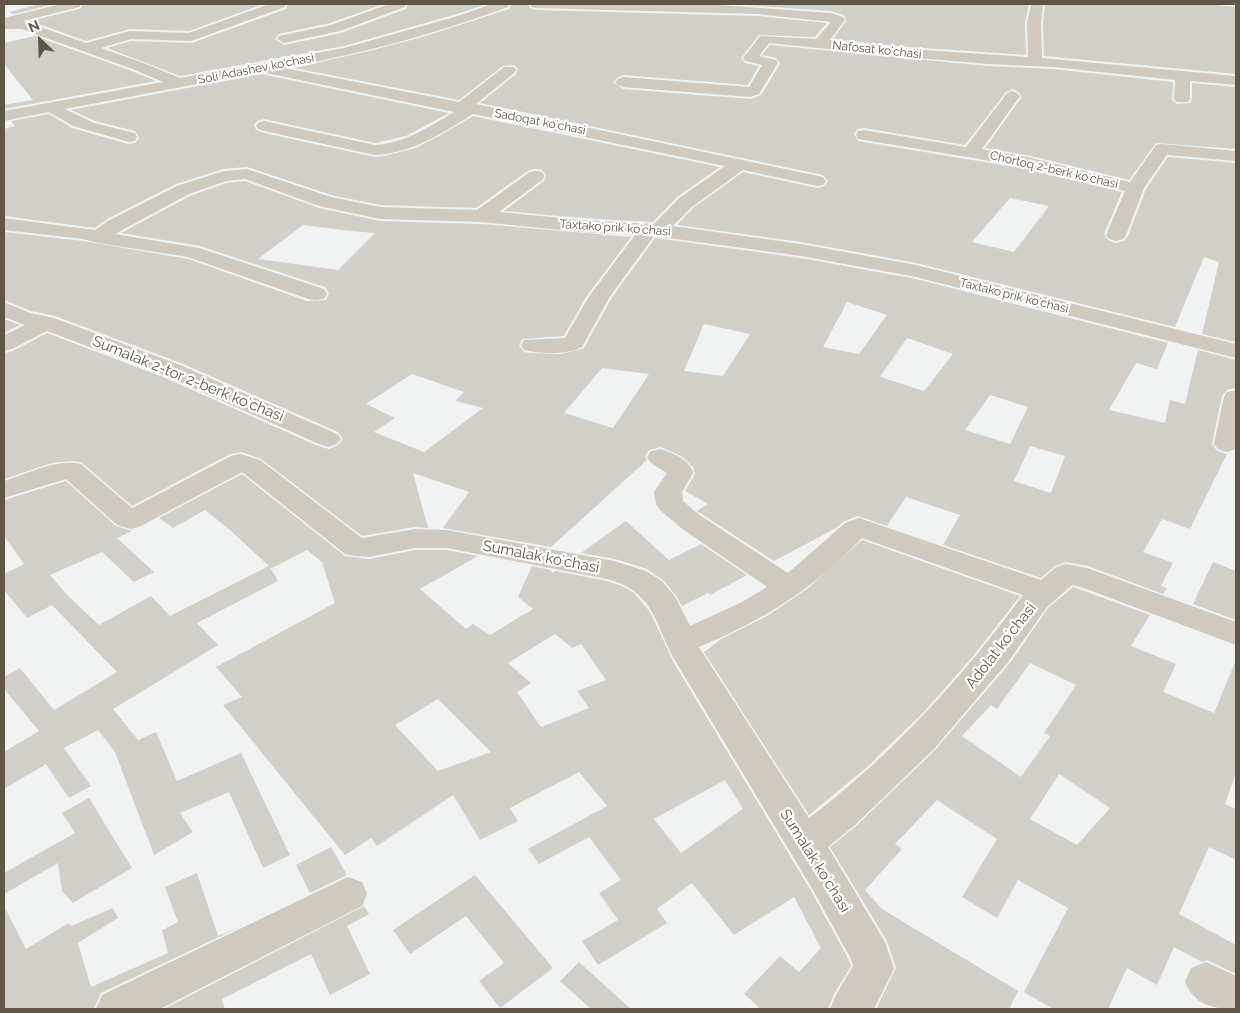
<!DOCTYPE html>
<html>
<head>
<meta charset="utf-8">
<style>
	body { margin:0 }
	#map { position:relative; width:1240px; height:1013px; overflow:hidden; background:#f1f3f3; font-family:Raleway,sans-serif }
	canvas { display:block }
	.frame { position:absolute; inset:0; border:5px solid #5f5648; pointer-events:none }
	.north { position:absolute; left:15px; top:15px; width:50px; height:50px; -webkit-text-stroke:4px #fff; paint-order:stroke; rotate:336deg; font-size:14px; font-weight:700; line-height:20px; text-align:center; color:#5f5648 }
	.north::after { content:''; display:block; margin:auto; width:18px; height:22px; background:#5f5648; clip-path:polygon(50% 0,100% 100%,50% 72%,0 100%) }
</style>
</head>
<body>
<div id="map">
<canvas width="1240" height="1013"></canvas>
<div class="frame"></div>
<div class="north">N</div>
</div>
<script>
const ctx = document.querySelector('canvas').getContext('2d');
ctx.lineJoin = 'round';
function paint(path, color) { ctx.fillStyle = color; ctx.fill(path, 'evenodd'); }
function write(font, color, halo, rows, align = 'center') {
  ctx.font = font + ' Raleway,sans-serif'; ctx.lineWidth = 4.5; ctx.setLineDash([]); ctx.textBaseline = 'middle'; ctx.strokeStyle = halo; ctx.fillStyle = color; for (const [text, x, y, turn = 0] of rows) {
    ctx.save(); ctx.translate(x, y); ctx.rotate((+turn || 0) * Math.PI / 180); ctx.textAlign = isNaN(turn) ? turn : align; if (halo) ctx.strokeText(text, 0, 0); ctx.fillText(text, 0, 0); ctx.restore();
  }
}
const building = new Path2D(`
	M40,4H54L14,14L9,12Z
	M83,4H264L189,31L130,29L86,41L30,21L80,9Z
	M288,4H384L330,23L279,34L275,39L284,45L341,33L406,9L408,4H487L457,14L344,46L180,76L107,48L131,41L192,43L286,9Z
	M511,4H528L531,9L536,10L757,16L827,23L815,37L759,35L741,58L745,63L759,66L748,85L623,75L617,78L613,82L623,89L751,99L761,95L780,64L776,58L762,55L770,45L988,66L1053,69L1173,82L1172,99L1176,104L1190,103L1192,99V83L1236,87V149L1156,143L1129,180L1027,155L985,148L1022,97L1018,92L1013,89L1006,92L965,145L864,128L858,129L854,134L858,141L1027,169L1122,192L1104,234L1108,240L1115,243L1124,241L1128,236L1146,189L1168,157L1236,163V342L1202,334L1219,262L1204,257L1175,327L916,263L801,242L677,225L693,208L743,172L817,188L823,187L828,181L823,175L480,103L516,74L518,69L514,65L503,66L459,100L294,68L369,51L426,36L509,9ZM1010,198L1049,206L1014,252L972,242Z
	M729,4H1029L1025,23L1026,55L895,46L833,39L846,21L844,15L831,11Z
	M1045,4H1207L1236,7V74L1044,56L1043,23Z
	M35,36L129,70L156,81L4,109V105L33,100L4,64V43Z
	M261,74L449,113L406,136L375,143L264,119L257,121L254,125L256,130L264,133L375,157L389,155L415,148L439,136L473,116L720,167L677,197L653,222L581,218L504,211L544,181L546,175L542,170L536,169L529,170L476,208L380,205L331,195L247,167L223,169L176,184L107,219L95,228L4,216V129L15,126L11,121L49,114L72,128L128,144L135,143L139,138L135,131L95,121L71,110Z
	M245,181L319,208L380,221L481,224L631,237L586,297L564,336L522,339L519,346L524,352L530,353L561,354L584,348L611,299L655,238L801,258L916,279L1168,343L1157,369L1136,363L1109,410L1165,423L1170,400L1185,404L1198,350L1236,360V388L1227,390L1222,396L1212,444L1217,451L1227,454L1190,529L1162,519L1143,552L1173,563L1161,586L1167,588L1163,594L1088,566L1066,562L1055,566L1041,578L943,545L960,515L906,497L887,526L858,516L844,521L836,528L774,561L697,511L708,504L685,491L695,474L693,467L681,456L661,447L649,450L645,456L647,460L551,547L443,528L469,492L413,473L428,528L415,527L362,536L261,459L241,452L230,454L132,506L81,462L72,461L52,463L4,479V353L13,351L47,333L163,377L318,446L329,449L338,445L343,439L338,432L181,363L55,316L31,311L4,300V232L83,241L188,259L307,301L326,300L329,293L325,287L200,246L121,233L190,196L226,183ZM303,225L351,231L375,233L338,270L258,259ZM847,302L887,315L859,354L823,347ZM704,324L750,334L723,376L684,371ZM907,338L953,354L924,391L880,377ZM602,368L649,374L613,428L564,413ZM412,374L464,392L455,401L483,408L424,452L374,432L395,418L366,404ZM990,395L1028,407L1010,444L965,430ZM1030,446L1065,456L1051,493L1014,481Z
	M4,319L20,325L4,333Z
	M242,474L345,556L369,559L415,550H447L478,556L420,589L466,629L473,624L490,635L533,609L518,597L532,566L550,570L553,573L555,571L607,581L622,586L634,593L650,612L674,663L811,891L849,960L851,966L834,994L828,1009H761L744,994L780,956L799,972L821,948L794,897L734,935L692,883L657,909L667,923L598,965L582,941L618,920L599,893L621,880L589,837L539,864L528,849L607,806L579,772L510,808L518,821L480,840L453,795L377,846L371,838L345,855L223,705L242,697L216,667L335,603L322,562L307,550L272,568L270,567L278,581L197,623L218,645L113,709L138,740L156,732L177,781L241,753L290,855L263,868L229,792L180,813L193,832L154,855L115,752L98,730L64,748L91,786L69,798L46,764L4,789V752L39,731L4,689V677L20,668L54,710L117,672L52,605L27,618L4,590V574L24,564L4,536V500L66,481L116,526L132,531L117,538L154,572L134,582L102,552L50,575L69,597L99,625L151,596L170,616L269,566L230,530L205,510L173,528L159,518ZM555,634L572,648L581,644L606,680L577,691L589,708L541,727L517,692L531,683L508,663ZM438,699L491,752L438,771L395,725ZM725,780L743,809L681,853L654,819Z
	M626,521L669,560L701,544L747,575L710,595L708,593L682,606L677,597L663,580L647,569L615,559L581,553Z
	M862,540L1020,596L974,655L923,713L867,767L809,815L704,652L721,639L767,616L807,589Z
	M1213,562L1236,571V620L1193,604Z
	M1073,587L1150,615L1131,646L1176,664L1163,692L1214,713L1236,660V773L1225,804L1236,809V860L1209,847L1179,914L1236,945V974L1207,960L1202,962L1174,947L1157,985L1127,968L1108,1009H1053L1024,992L1068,908L1018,880L997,918L962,897L997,839L937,800L895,844L902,849L865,890L882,909L1018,991L1009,1009H876L896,968L887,941L830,847L856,826L935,750L1010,663L1048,608ZM1030,663L1076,685L1044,733L1050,736L1021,777L962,736L991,705L997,709ZM1059,774L1110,808L1077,845L1030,819Z
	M89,798L132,868L73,903L62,891L58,863L4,894V873L75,833L62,813Z
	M331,847L347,875L310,893L296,865Z
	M197,873L218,936L242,926L101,993L94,1009H4V906L26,949L69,923L71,926L113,908L118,918L78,943L91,987L168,953L162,930L178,922L165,887Z
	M475,875L553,968L500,1008L479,981L504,963L466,916L410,954L393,930Z
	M364,906L369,914L347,926L370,974L330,995L311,954L222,999L225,1009H164Z
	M579,962L631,1009H591L560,981Z`);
const minor = new Path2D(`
	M61,4H81L80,7L23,21L86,43L130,31L189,33L269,4H286L285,7L191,41L131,39L101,48L141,62L180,78L344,48L458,16L492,4H509L508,7C435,34 360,54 284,68L459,102L504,67H514L516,70L514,73L476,104L823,177L826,181L823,185L817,186L743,170L692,207L673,226L801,244L916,265L1236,344V358L916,277L801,256L654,236L609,298L582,347C566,355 541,354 524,350L521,345L524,340L565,338L588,298L635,235L581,232L481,222L380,219L319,206L245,179L226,181L189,194L115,234L199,248L324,289L327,294L324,299L316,300L308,299L188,257L98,243L83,239L4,230V218L95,230L108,221L177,186L224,171L247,169L331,197L380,207L477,210L530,172L536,171L542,172L545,176L542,180L499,212L581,220L654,224L678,199L725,166L473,114C442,133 413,153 375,155L264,131L258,129L256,126L258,123L264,121L375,145C405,143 429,127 454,112L261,72L65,109L94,123L135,133L137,137L135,141L129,142L73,126L49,112L4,121V111L163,82L130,68L21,29H4V18Z
	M389,4H406L405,7L340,31L284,43L277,39L279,36L331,25Z
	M530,4L720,5L831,13L843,17L845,20L830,40L895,48L1028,57L1027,23L1031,4H1043L1041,23L1042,58L1236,76V85L1190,81V99L1188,102H1176L1174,99L1175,80L1053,67L988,64L895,56L769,43L759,56L776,60L778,63L759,94L750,97L623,87L618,85L615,82L618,79L623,77L749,87L762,65L745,61L743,58L760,36L816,39L831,22L757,14L536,8L531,7Z
	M1012,91L1017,93L1020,96L982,149L1027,157L1130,182L1156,145L1162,144L1236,151V161L1167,155L1144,188L1126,235L1123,239L1116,241L1109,239L1106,235L1125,191L1027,167L864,140L858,139L856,135L858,131L864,130L966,147L1007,93Z
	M4,302L30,313L54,318L180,365L337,434L341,439L337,444L328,447L319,444L164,375L47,331L12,349L4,351V335L25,325L4,317Z
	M1236,390V449L1227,452L1218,449L1214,444L1224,397L1227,392Z
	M660,449C672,452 690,460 693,473L682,492L683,501L701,516L788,573L845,523L859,518L1041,580L1056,567L1066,564L1087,568L1236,622V645L1081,587L1072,585L1047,607L1008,662L934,749L855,825L828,847L885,942L894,969L874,1009H830L836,995L853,966L851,959L813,890L676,662C655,626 655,591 607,579L447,548H415L369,557L355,556L345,554L242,472L141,526L131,529L117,525L66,479L4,498V481C27,474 57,458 81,464L132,508L231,456L240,454L260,460L362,538L415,529L447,530L614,561L646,571L662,581L676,598L690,626L742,602L767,587L681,528L660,510L656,504L654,492L667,473L651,463L647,457L651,451ZM862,538L1023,595C962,678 891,756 809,818L699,647C765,619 812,590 862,538Z
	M348,877L362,882L367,894L362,906L160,1009H96L102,995Z
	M1206,962L1236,976V1009C1212,1009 1195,1005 1185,982L1191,968Z`);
const farStreetnames = [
	["Nafosat koʻchasi",877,50,6],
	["Soli Adashev ko'chasi",256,69,-11],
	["Sadoqat koʻchasi",540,122,11],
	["Chortoq 2-berk koʻchasi",1054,170,13],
	["Taxtakoʻprik koʻchasi",615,228,4],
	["Taxtakoʻprik koʻchasi",1014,296,14]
];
const streetNames = [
	["Sumalak 2-tor 2-berk koʻchasi",188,379,22],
	["Sumalak koʻchasi",541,557,11],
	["Adolat koʻchasi",1001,646,-52],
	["Sumalak koʻchasi",815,861,58]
];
paint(building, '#d1cfc8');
paint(minor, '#d0c9bf');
write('12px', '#5f5648', '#fff', farStreetnames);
write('15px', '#5f5648', '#fff', streetNames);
</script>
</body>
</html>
